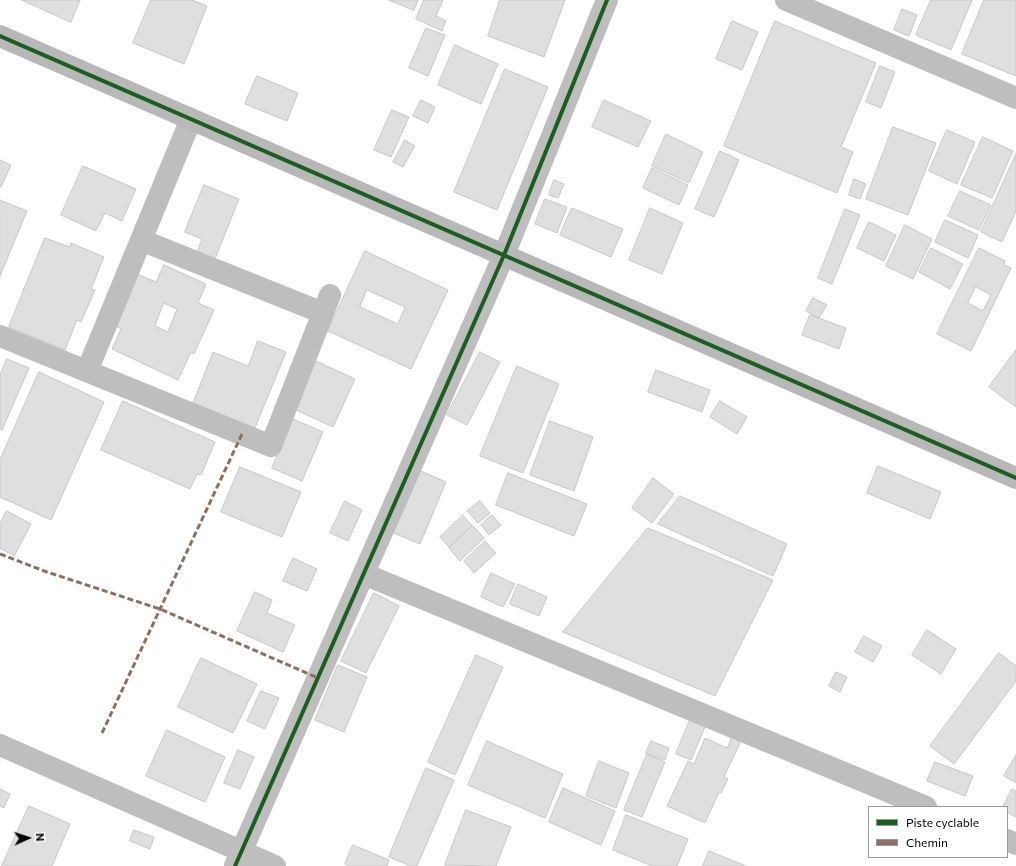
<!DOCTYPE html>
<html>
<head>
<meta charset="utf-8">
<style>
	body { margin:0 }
	#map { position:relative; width:1016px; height:866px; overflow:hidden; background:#fff; font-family:Commissioner,sans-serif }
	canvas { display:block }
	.legend { position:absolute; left:868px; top:806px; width:140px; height:52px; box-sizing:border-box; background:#fff; border:1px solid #999; margin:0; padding:5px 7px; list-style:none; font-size:12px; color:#000 }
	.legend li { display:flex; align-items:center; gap:8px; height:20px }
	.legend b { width:20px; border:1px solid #999 }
	.north { position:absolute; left:8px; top:818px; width:40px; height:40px; -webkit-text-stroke:3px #fff; paint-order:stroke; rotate:87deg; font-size:11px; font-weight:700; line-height:16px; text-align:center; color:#000 }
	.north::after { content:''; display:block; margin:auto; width:14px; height:18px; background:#000; clip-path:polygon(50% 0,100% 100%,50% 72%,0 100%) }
</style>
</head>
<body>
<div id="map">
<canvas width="1016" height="866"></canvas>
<ul class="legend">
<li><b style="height:5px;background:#1b5e20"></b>Piste cyclable</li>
<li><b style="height:5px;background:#8d6e63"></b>Chemin</li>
</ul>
<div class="north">N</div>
</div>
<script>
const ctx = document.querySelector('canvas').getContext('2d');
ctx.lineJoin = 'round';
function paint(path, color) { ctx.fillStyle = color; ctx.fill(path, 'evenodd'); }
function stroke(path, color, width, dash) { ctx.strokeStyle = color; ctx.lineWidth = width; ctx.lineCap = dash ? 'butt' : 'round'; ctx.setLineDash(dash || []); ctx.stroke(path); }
const building = new Path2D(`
	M22,0H80L71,22Z
	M151,0H192L207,6L184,64L133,43Z
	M389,0H418L414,10Z
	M424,0H443L436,16L446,21L442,31L416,19Z
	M500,0H565L544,57L488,36Z
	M931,0H972L951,50L916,35Z
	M984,0H1016V76L962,54Z
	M902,9L917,15L909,36L894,30Z
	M732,21L758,32L742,70L716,59Z
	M775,21L876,63L841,147L853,152L837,193L724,146Z
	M426,28L445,35L428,76L409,68Z
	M455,45L498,64L481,104L438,85Z
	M880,66L895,72L881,108L866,102Z
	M505,69L548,87L497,210L454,192Z
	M257,76L298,93L287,121L245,104Z
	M421,100L435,107L428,123L413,116Z
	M604,100L651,121L638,147L592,127Z
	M392,110L409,117L391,157L374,150Z
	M893,127L936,143L908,215L866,199Z
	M947,130L975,142L957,184L929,171Z
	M666,134L703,152L689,183L652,166Z
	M983,137L1013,151L992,198L961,185Z
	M405,140L415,146L403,167L393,162Z
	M720,151L739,160L714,217L695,209Z
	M1016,154V211L1002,242L981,232Z
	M0,160L11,165L1,187H0Z
	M83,166L136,189L122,221L105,213L96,231L61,215Z
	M652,168L688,185L679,205L643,188Z
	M854,179L866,184L860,199L849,195Z
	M554,180L564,184L558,198L549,195Z
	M204,185L239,199L215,259L197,252L202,239L185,232Z
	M960,191L991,205L979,230L948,216Z
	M545,199L567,207L557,233L535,224Z
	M0,200L27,211L0,276Z
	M572,208L623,229L611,257L560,235Z
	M650,208L683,223L662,274L629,260Z
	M845,209L860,215L832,284L818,278Z
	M945,220L978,235L968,258L935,242Z
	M869,222L896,235L884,261L857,248Z
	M905,225L932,239L913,279L886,266Z
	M45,238L70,247L71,243L104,257L91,289L95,290L81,322L77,320L65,350L9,327Z
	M931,248L963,264L950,289L919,272Z
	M979,248L1005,261L1004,265L1011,268L971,351L937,334ZM976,287L991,295L983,311L968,303Z
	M365,251L448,290L411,369L328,331ZM367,290L405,307L398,324L360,307Z
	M164,265L206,284L198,303L214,310L194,354L191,352L178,380L112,349L121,329L114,325L137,274L156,282ZM164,303L177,309L168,332L155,326Z
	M813,298L827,305L819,318L806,311Z
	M810,315L846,328L839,349L802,335Z
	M258,341L286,352L255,428L193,403L213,352L248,366Z
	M1016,350V407L989,387Z
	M480,352L500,362L467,425L447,415Z
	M7,359L29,368L2,430L0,429V375Z
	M316,361L355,379L333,427L294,409Z
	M517,366L559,384L523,473L480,456Z
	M656,370L710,390L702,412L648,392Z
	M39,372L104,402L51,520L0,497V460Z
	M123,401L215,442L201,475L197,474L190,489L101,450Z
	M720,401L747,417L737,434L710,417Z
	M293,419L323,432L302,481L272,468Z
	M550,421L593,437L574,491L530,475Z
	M878,466L941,492L930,519L867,493Z
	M240,467L301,492L282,537L221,512Z
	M421,471L446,482L420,544L394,533Z
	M508,473L587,504L574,536L496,505Z
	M653,478L674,494L652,523L632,508Z
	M680,496L787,544L773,576L658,524Z
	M345,501L362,510L348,541L330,533Z
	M480,501L490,513L478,523L467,511Z
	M7,511L31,524L14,556L0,548V523Z
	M463,515L472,526L449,547L440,537Z
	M492,515L501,525L489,535L481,525Z
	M473,526L484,538L460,561L449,548Z
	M648,528L773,580L715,696L563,632Z
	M485,541L496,553L474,573L464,561Z
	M293,558L317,569L307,591L283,581Z
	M491,573L515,584L503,607L481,597Z
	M518,584L547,597L539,616L510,604Z
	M255,592L272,600L267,613L295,625L283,652L237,631Z
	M374,593L399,606L366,673L341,661Z
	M927,630L956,649L941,674L912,655Z
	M864,636L882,646L873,662L855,652Z
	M999,653L1016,666V681L954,764L930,746Z
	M476,655L503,667L455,775L428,762Z
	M201,658L257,684L233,733L178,707Z
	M338,665L367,677L344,732L315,720Z
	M836,672L847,677L840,692L829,686Z
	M261,691L279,698L265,729L247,721Z
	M692,715L707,722L691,760L676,754Z
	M167,730L225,757L205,802L146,776Z
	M732,737L741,741L724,777L728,779L721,793L719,792L705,823L667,806L688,761L694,764L705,738L727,748Z
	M487,741L563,774L545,818L468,785Z
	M651,741L669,748L665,760L646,753Z
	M238,750L254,757L240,789L224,783Z
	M647,754L665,762L642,817L624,810Z
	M1016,755V783L1004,776Z
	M599,761L629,773L616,808L586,796Z
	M935,762L973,776L965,796L927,781Z
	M426,768L454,780L417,866H411L389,857Z
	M563,788L615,811L601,845L549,822Z
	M0,789L10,794L4,808L0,806Z
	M1012,789L1016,791V817L1007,812V807H1003Z
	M29,806L70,824L52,866H2Z
	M466,810L511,827L496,866L445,865Z
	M626,815L688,839L677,866H652L613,850Z
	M134,830L154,837L150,849L130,841Z
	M353,845L389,860L387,866H350L345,864Z
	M709,851L746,866H703Z`);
const street = new Path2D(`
	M786,0L1016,98
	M141,240L323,313
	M0,336L271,446L330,295
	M87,371L191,119
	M364,574L926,807
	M0,745L275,866
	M1007,840L1016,844
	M235,866L504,255L607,0`);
const secondary = new Path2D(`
	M0,36L1016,478`);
const quiet = new Path2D(`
	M0,554L47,572L160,609L318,678
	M102,733L242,434`);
const cycleway = new Path2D(`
	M0,36L1016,478
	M235,866L504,255L607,0`);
paint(building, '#dfdfdf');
stroke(building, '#c7c7c7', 1);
stroke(street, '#bebebe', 22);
stroke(secondary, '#b8b8b8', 22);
stroke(quiet, '#8d6e63', 3, [6, 3]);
stroke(cycleway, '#1b5e20', 4);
</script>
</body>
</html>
